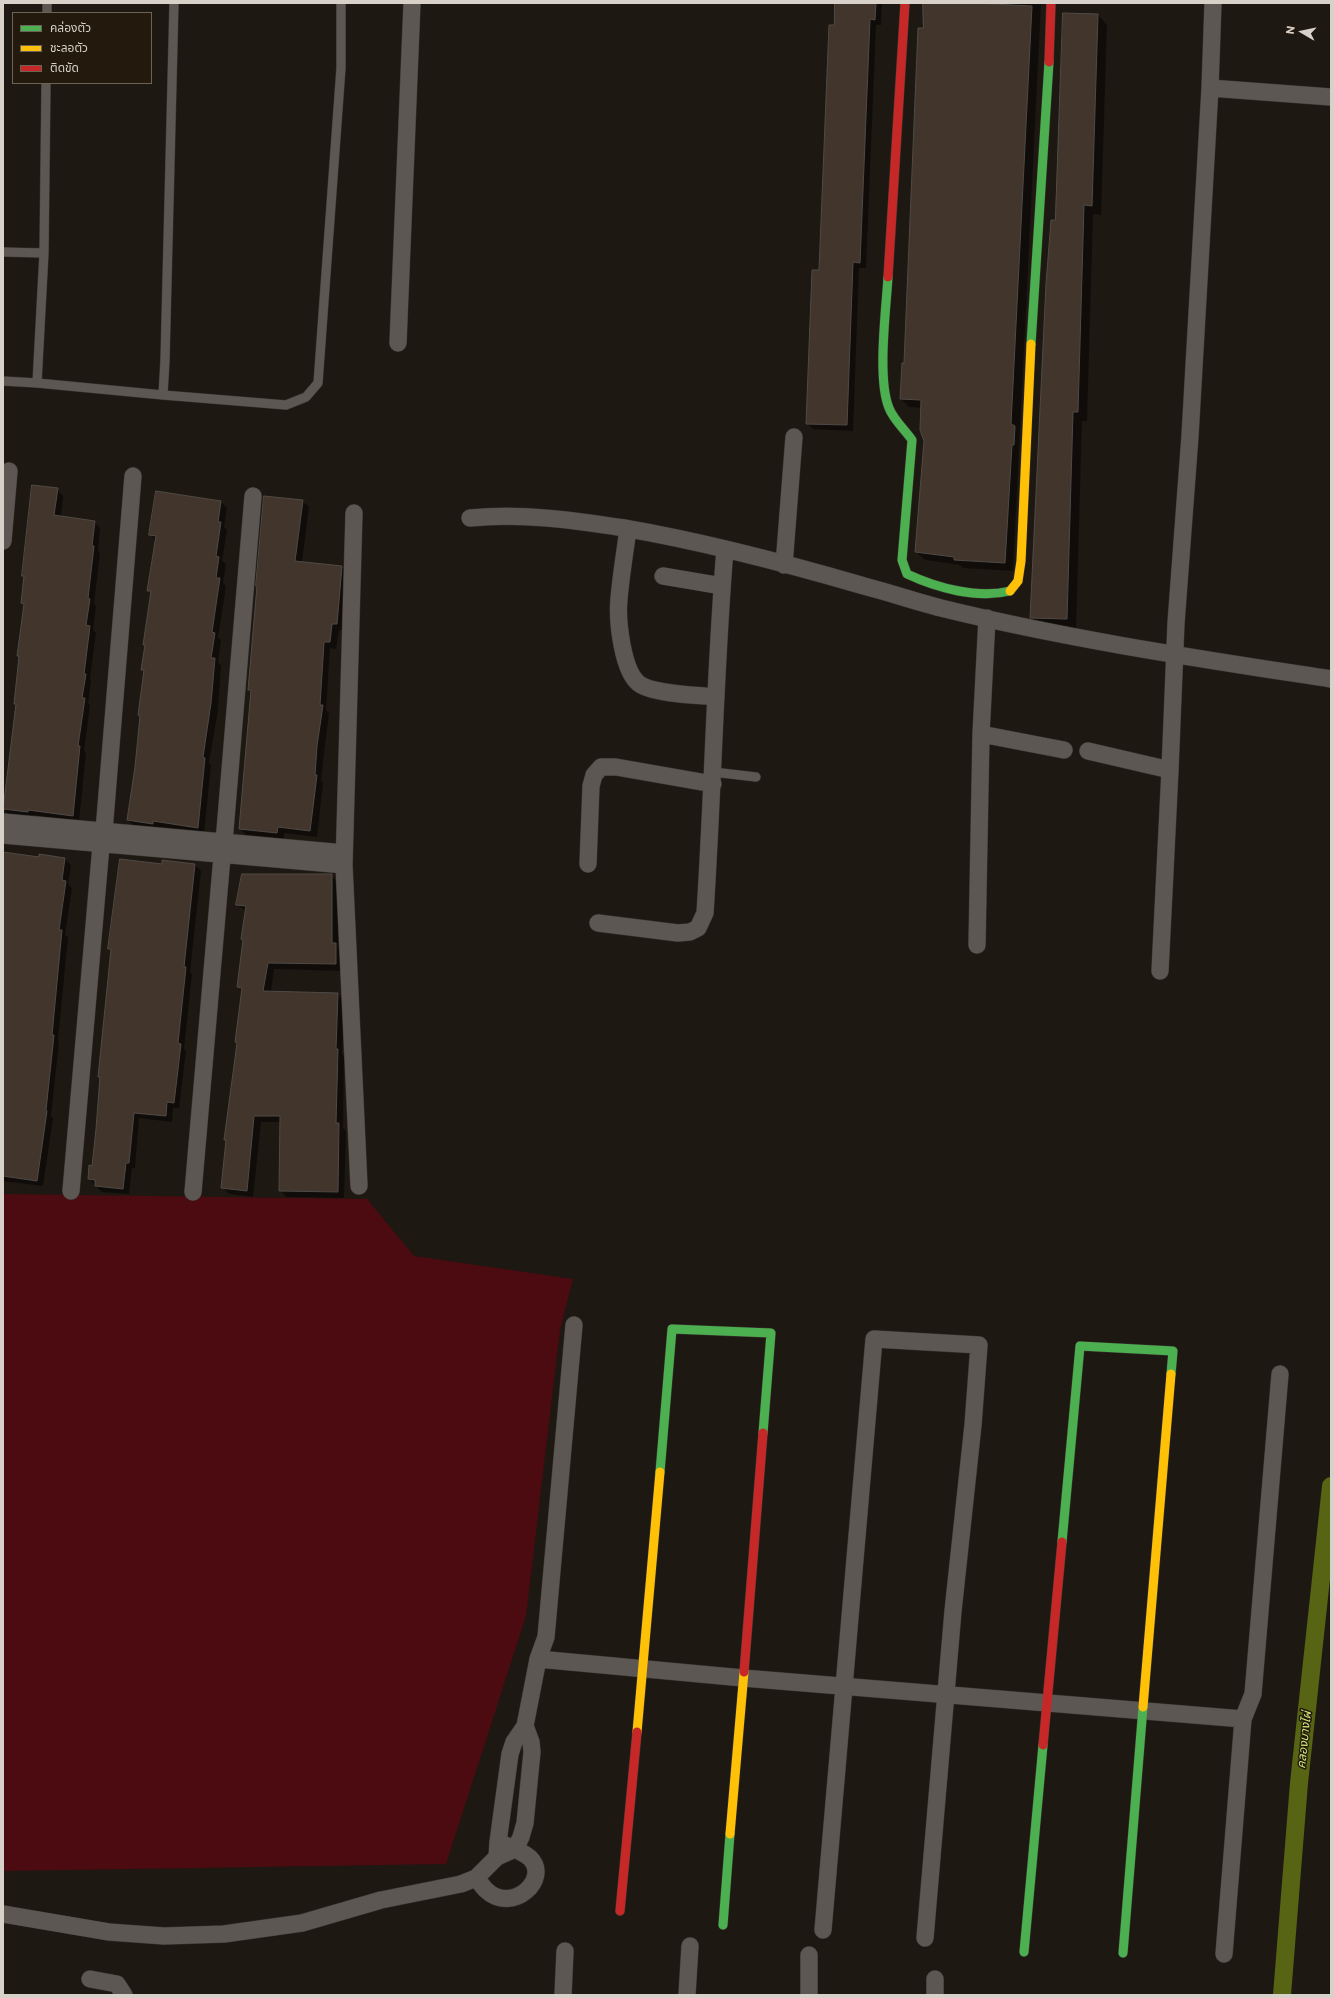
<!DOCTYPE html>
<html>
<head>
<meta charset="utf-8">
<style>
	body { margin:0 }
	#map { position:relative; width:1334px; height:1998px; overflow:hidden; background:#1e1812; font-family:Commissioner,"Noto Sans Thai",sans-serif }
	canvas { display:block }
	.frame { position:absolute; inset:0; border:4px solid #d7d1c9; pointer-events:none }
	.legend { position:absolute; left:12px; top:12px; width:140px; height:72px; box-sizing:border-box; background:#23190d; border:1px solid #6b6358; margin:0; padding:5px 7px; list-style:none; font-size:12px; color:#d7d1c9 }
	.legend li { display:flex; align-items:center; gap:8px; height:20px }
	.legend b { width:20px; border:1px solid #6b6358 }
	.north { position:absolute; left:1282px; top:12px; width:40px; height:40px; -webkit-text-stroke:3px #23190d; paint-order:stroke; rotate:279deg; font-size:11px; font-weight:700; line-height:16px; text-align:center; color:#d7d1c9 }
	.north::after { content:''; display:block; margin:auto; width:14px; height:18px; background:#d7d1c9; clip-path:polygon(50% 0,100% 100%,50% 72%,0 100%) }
</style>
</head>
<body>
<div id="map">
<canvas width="1334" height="1998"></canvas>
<div class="frame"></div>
<ul class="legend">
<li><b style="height:5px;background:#4caf50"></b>คล่องตัว</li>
<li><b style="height:5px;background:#ffc107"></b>ชะลอตัว</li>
<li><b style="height:5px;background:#c62828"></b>ติดขัด</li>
</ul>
<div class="north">N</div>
</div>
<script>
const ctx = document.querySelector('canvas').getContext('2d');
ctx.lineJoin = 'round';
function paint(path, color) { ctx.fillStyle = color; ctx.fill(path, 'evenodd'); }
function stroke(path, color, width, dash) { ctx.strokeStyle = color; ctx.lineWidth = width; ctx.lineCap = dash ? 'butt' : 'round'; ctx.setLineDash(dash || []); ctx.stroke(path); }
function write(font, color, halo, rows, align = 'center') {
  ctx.font = font + ' Commissioner,"Noto Sans Thai",sans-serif'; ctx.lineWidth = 3; ctx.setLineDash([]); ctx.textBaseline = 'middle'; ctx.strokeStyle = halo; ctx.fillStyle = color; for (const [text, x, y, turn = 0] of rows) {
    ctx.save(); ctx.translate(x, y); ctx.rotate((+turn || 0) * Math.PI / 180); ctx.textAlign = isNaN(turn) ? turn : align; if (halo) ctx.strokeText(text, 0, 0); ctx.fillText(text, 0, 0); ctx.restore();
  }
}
const green = new Path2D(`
	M3,1194L367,1199L414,1256L573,1279L560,1330L526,1616L446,1864L3,1871Z`);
const shadow = new Path2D(`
	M836,3H882L881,25H876L866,268H859L853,431L813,429L807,423L820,271Z
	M924,3H1041L1013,571L963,568L960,565L925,560L916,552L925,441L922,408L909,407L901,399L905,364Z
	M1098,15L1107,25L1101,215L1093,214L1087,421H1082L1076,628L1041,627L1031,617L1056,221Z
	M57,489L63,496L61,517L94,522L100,528L98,551L100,553L94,604L96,606L93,630L96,633L90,679L91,681L88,703L90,705L84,751L86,753L79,822L34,815V818L9,814L3,808L17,706L15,704L20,657L18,655L25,607L22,603L25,577L23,576Z
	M302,501L309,507L302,562L342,567L349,573L343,630H339L336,649L330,648L326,710L329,713L324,753L321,781L323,783L317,837L284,833V839L246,835L240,828L252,692L250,690Z
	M221,502L227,508L224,527L227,530L222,561L226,564L223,583L226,586L218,638L221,640L218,662L221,666L218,710L209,763L211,765L204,834L159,827V830L134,826L128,820L136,767L145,671L143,669L146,646L144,645L152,594L148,590L156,541L150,534Z
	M3,853L39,858L65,859L71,865L68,884L72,888L65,935L68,937L58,1040L59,1042L51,1116L53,1118L43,1186L3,1181Z
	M162,865H195L201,871L190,972L192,974L184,1049L186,1051L179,1108H173L172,1122L139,1118L135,1168H132L129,1194L102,1192L89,1179L93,1167L101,1078L99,1076L111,950L109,948Z
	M331,875L338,882V946L342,950V971L274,969L271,992L338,994L344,1000L342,1054L344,1056L343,1128L346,1131L344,1198L286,1197L280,1190L281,1122H261L253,1197L229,1194L222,1187L227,1141L226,1140L238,1044L236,1042L243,991L239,987L246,911L238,905Z`);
const canal = new Path2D(`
	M1282,1995L1299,1783L1331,1486`);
const building = new Path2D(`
	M835,3H876L875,20L870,19L860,263L853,262L847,425L806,424L812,270H819L829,25H834Z
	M923,3H973L1032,6L1011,424L1015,426L1014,445H1012L1005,563L954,560V557L915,552L924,441L920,430L921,400L900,399L902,363H904L918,28H923Z
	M1063,13L1098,14L1092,206L1084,205L1078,412H1073L1067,619L1030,618L1046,284L1051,220H1055Z
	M32,485L58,488L54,515L95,521L92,546H94L88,598L90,599L86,625L90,626L84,674H86L82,698H85L78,746H80L73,816L28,810V812L3,809L16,704H14L19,656H17L24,604L21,603L24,576H22Z
	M156,491L221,501L218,522H221L216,556L219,557L216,578H220L212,632L215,633L211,658H215L211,703L203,757L205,758L198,828L153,821V824L127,820L135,767L140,716L138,715L144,670H141L145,645H143L151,591H147L156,536L149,535Z
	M264,496L303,500L295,561L342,566L337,624H332L330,642H324L320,705H323L317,746L315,775H317L310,831L278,827L277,833L239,829L251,690H248L257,586H256Z
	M3,852L39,857V854L65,858L62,880L66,881L59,930H62L52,1035H54L46,1110L47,1111L37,1181L3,1176Z
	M120,859L162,864V860L195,864L184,967H186L178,1043L181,1044L174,1103L167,1102L166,1116L134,1113L129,1163H126L123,1189L95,1186V1180L88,1179L89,1165L92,1166L96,1129L100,1077H98L111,949H108Z
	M242,874H332V943H336V964L268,963L263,991L338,993L336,1049H338L336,1123H339L338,1192L279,1191L280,1116H254L247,1191L221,1188L226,1140H224L237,1043L235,1042L242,988L237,987L243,940L241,939L246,906L236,905Z`);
const lane = new Path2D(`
	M47,13V3
	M46,83L44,253L37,383L163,395L165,360L174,3
	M3,252L44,253
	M3,381L37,383
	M163,395L286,405L306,397L318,383L341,68V3
	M713,772L756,777`);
const street = new Path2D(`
	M1210,88L1331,97
	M398,343L412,3
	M354,513L344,865L359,1186
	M470,518C522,513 573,520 624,528C705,542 785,563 864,586C891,593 917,602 945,609C1072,640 1202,659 1331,679
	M628,529C625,552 621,575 619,599C617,619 622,674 641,685C656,694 697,695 716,697
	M3,541L9,471
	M784,565L794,437
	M663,576L722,586
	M981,734L1064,750
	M1088,751L1170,770L1176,623L1190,436L1210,88L1213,3
	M3,822L344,853
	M3,835L344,865
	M588,864L591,786L594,775L601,767H616L713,784
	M598,923L678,933L690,932L698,928L705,913C713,791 715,670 725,549
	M977,945L981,734L987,618
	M1160,971L1170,770
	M71,1191L102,834L104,831L133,476
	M193,1192L223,845L224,842L253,496
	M538,1659L546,1637L574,1325
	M525,1726L538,1659L743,1678L1243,1719L1253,1694L1280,1374
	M476,1878C479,1881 482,1886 486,1890C512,1915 551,1879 530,1858C523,1852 513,1848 505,1845
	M3,1914L109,1932L164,1936L224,1934L302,1923L381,1900L461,1884L476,1878L497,1857L515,1849L521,1837L525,1823L532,1752L531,1742L525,1726L514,1742L510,1754L498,1842L497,1857
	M823,1930L874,1339L979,1345L973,1425L953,1611L925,1938
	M1224,1954L1243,1719
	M90,1979L117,1984L124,1995
	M563,1995L565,1951
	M687,1995L690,1946
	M809,1995V1955
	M935,1995V1979`);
const fast = new Path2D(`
	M888,277C886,310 877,379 889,408C893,419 905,430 912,440L902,560L907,574C937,588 977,599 1010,591
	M1031,344L1049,62
	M660,1472L672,1329L771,1333L763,1433
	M1062,1542L1080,1346L1173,1351L1171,1374
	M723,1925L730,1834
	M1024,1952L1043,1745
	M1123,1953L1143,1707`);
const slow = new Path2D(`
	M1010,591L1018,581L1021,561L1031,344
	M1143,1707L1171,1374
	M637,1732L660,1472
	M730,1834L744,1672`);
const jam = new Path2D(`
	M1049,62L1051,3
	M888,277L905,3
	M744,1672L763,1433
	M1043,1745L1062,1542
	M620,1911L637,1732`);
const waterNames = [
	["คลองบางไผ่",1304,1740,-84]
];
paint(green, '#4b0b11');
paint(shadow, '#0007');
stroke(canal, '#566413', 18);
paint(building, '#42352c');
stroke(building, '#504a46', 1);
stroke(lane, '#393530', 10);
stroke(street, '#393530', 18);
stroke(fast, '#393530', 10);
stroke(slow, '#393530', 10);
stroke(jam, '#393530', 10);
stroke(lane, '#5c5752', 9);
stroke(street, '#5c5752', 17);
stroke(fast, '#4caf50', 9);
stroke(slow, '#ffc107', 9);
stroke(jam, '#c62828', 9);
write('italic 12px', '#d1e97b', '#23190d', waterNames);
</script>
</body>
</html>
